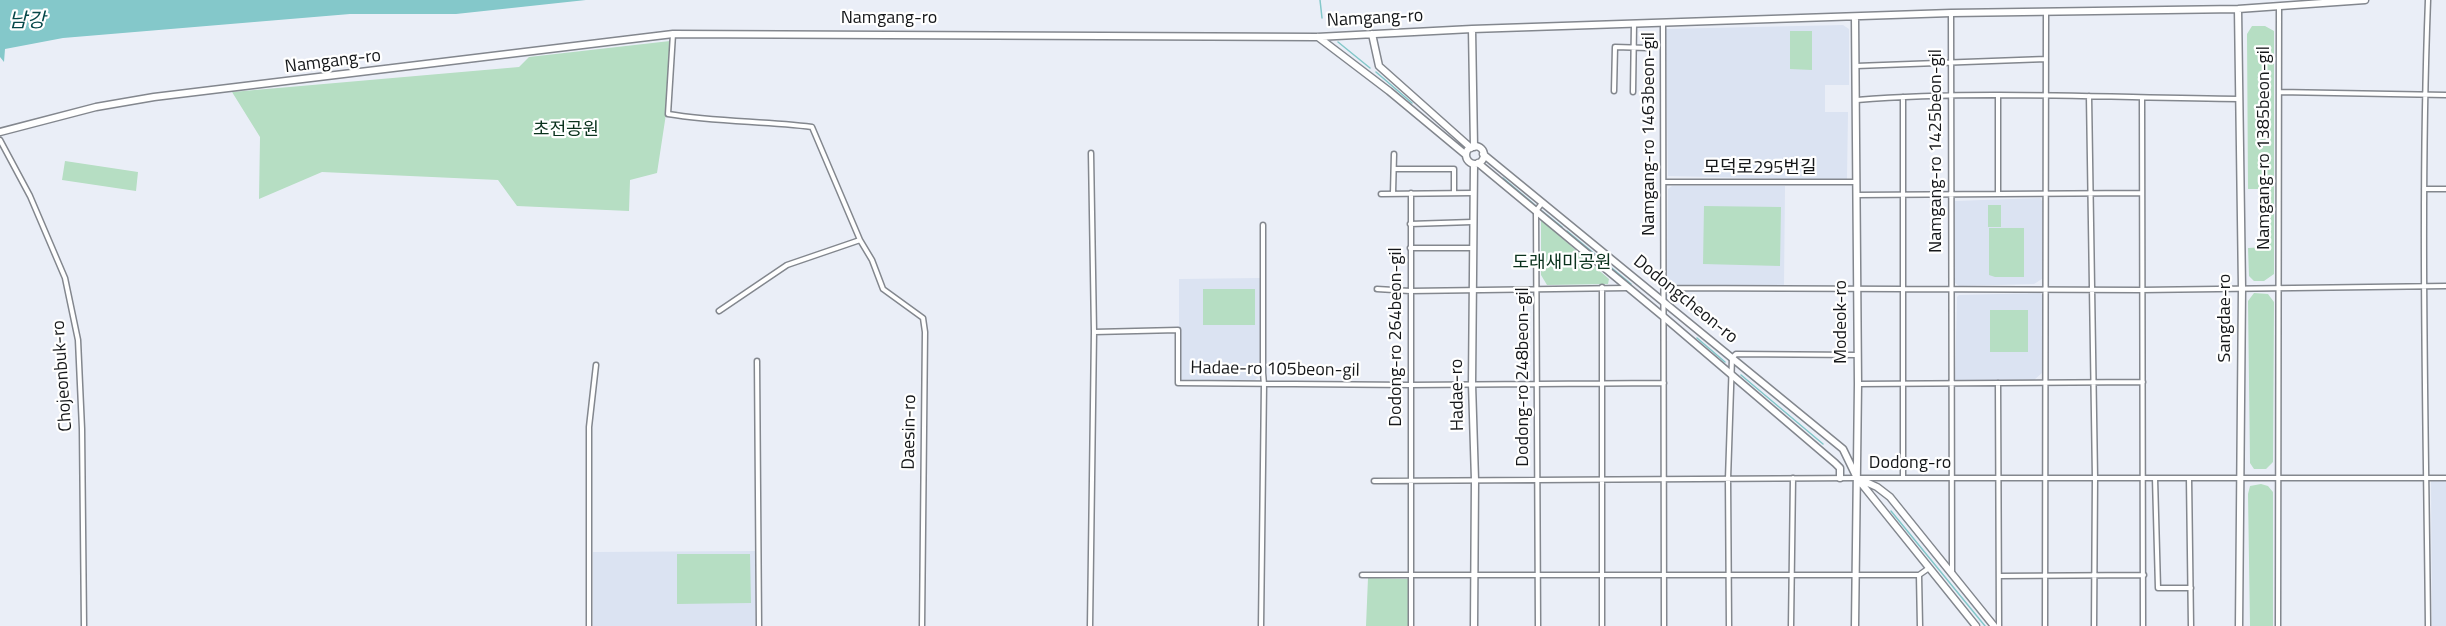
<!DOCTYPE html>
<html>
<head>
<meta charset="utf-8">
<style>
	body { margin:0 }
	canvas { display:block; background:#eaeef7 }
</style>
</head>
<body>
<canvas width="2446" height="626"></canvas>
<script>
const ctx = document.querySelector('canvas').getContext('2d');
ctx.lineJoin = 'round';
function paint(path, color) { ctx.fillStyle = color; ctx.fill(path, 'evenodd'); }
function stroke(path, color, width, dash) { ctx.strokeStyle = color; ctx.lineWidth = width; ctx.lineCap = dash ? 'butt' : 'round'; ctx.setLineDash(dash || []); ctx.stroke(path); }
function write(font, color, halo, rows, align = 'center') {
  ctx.font = font + ' "Titillium Web","Noto Sans KR",sans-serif'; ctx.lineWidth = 4.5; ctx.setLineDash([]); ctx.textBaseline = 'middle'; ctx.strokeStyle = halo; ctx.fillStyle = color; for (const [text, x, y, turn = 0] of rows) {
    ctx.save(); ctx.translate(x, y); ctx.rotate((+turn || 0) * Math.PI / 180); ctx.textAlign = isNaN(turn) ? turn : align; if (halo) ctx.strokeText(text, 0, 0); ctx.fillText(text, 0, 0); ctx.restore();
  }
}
const built = new Path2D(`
	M1843,25L1849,29V85H1825V112H1848L1847,180L1668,176L1666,29Z
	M1672,186H1785L1784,287L1667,285L1668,189Z
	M2040,198L2042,201V279L2034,284L1959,286L1955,283V201Z
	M1261,278V374L1255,380H1179V279Z
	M2040,293L2044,297L2042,373L2034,380L1958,381L1955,379L1957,297L1959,295Z
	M2431,481H2446V626H2432Z
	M755,551L756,626H593V552Z`);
const green = new Path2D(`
	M2252,26H2265L2274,31V274L2264,281H2254L2249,276L2248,248L2266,247V189H2248L2247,34Z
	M1790,31H1812V70L1790,69Z
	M670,41L666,114L657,173L630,180L629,211L517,206L498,180L322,172L259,199L260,137L232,92L519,67L529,57Z
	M65,161L138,172L136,191L62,180Z
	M1988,205H2001V227H1988Z
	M1704,206L1781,207L1780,266L1703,264Z
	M1541,220L1609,279L1608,284L1547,285L1541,275Z
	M1989,228H2024V277H1995L1989,275Z
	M1203,289H1255V325H1203Z
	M2254,293L2268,294L2274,302L2273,462L2266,469H2254L2250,463L2248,301Z
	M1990,310H2028V352H1990Z
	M2261,484L2268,486L2273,492V626H2250L2248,494L2250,486Z
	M677,554H750L751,603L677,604Z
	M1368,578L1408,579V626H1366Z`);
const water = new Path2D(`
	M0,0H586L456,14H350L63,38L5,49L4,62L0,57Z`);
const stream = new Path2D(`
	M1320,0L1322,18
	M1338,42L1370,68
	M1376,72L1412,103
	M1503,178L1535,205
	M1542,211L1562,227
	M1567,231L1631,284
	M1697,338L1725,362
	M1741,375L1823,444
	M1891,511L1985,626`);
const street = new Path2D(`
	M2428,0C2420,209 2426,417 2428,626
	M1951,13L1952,574
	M1663,23L1664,626
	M673,34L668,114C716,122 764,121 812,127L860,240L872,260L883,289L923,318L925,332L922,626
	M1856,66L2046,59
	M1614,91L1615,47L1648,48
	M1633,92L1634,24
	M2279,92L2446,95
	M2089,96L2095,478L2094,626
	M2142,98L2143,626
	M1857,100C1984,90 2112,98 2239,99
	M0,140L30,196L65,278L78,340L82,429L84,626
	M1394,169H1454V193
	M1664,182H1856
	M2424,189H2446
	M1393,193L1394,154
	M1411,193V626
	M1381,194L1473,193
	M1998,194V96
	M1857,195L2142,193
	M1410,224L1472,222
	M1410,248H1472
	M1664,288L2141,290L2446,286
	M1377,289L1410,291L1627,288
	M719,311L787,265L860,240
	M1094,332L1178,330V383L1410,385L1664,383
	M757,361L759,626
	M1998,383L1999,626
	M1858,384L2143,382
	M1903,478V97
	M2155,478L2158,588H2191
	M2189,478L2191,626
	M1374,481L1857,478H2446
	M1362,575H1919
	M1999,576L2144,575
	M589,626V427L596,365
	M1090,626L1094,332L1091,153
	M1261,626L1264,384L1263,373V225
	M1538,626L1536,211L1542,203
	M1602,626V287
	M1729,626L1728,479L1732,358L1736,354L1857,355
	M1791,626L1793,478
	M1920,626L1919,575L1929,568
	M2045,626L2046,12
	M2278,626L2279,7`);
const secondary = new Path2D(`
	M2238,9L2242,288L2239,626
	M1472,29L1474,147
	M1372,34L1379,66L1471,148
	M1318,37L1389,91L1466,155
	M0,132L96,107L154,97L673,34L1317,37L1472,29L1951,13L2238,9L2365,0
	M1466 155a9 9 0 1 1 18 0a9 9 0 1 1-18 0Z
	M1483,154L1843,449L1857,478L1877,487L1890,497L1994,626
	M1478,163L1665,318L1835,463L1840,468V478
	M1474,164L1472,384L1475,480L1474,626
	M1857,478L1976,626
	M1855,626L1858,384L1855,17`);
const streetNames = [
	["Namgang-ro",889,19],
	["Namgang-ro",1375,19,-3],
	["Namgang-ro",333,62,-7],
	["Namgang-ro 1463beon-gil",1650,134,-90],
	["Namgang-ro 1385beon-gil",2265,148,-90],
	["Namgang-ro 1425beon-gil",1937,151,-90],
	["모덕로295번길",1760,169],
	["Dodongcheon-ro",1685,300,39],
	["Sangdae-ro",2226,318,-90],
	["Modeok-ro",1842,322,-90],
	["Dodong-ro 264beon-gil",1397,337,-90],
	["Hadae-ro 105beon-gil",1275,370,1],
	["Chojeonbuk-ro",63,376,-94],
	["Dodong-ro 248beon-gil",1524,377,-90],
	["Hadae-ro",1458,395,-91],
	["Daesin-ro",910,432,-89],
	["Dodong-ro",1910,464]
];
const parkNames = [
	["초전공원",566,131],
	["도래새미공원",1562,264]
];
const waterNames = [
	["남강",27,22]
];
paint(built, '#dbe3f2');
paint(green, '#b6dec3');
paint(water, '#84c8ca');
stroke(stream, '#84c8ca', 1.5);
stroke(street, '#83878e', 7);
stroke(secondary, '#83878e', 9);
stroke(street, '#fff', 4);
stroke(secondary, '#fff', 6);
write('18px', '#151719', '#fff', streetNames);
write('18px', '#0a321d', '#fff', parkNames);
write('italic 20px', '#064849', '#fff', waterNames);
</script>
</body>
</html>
